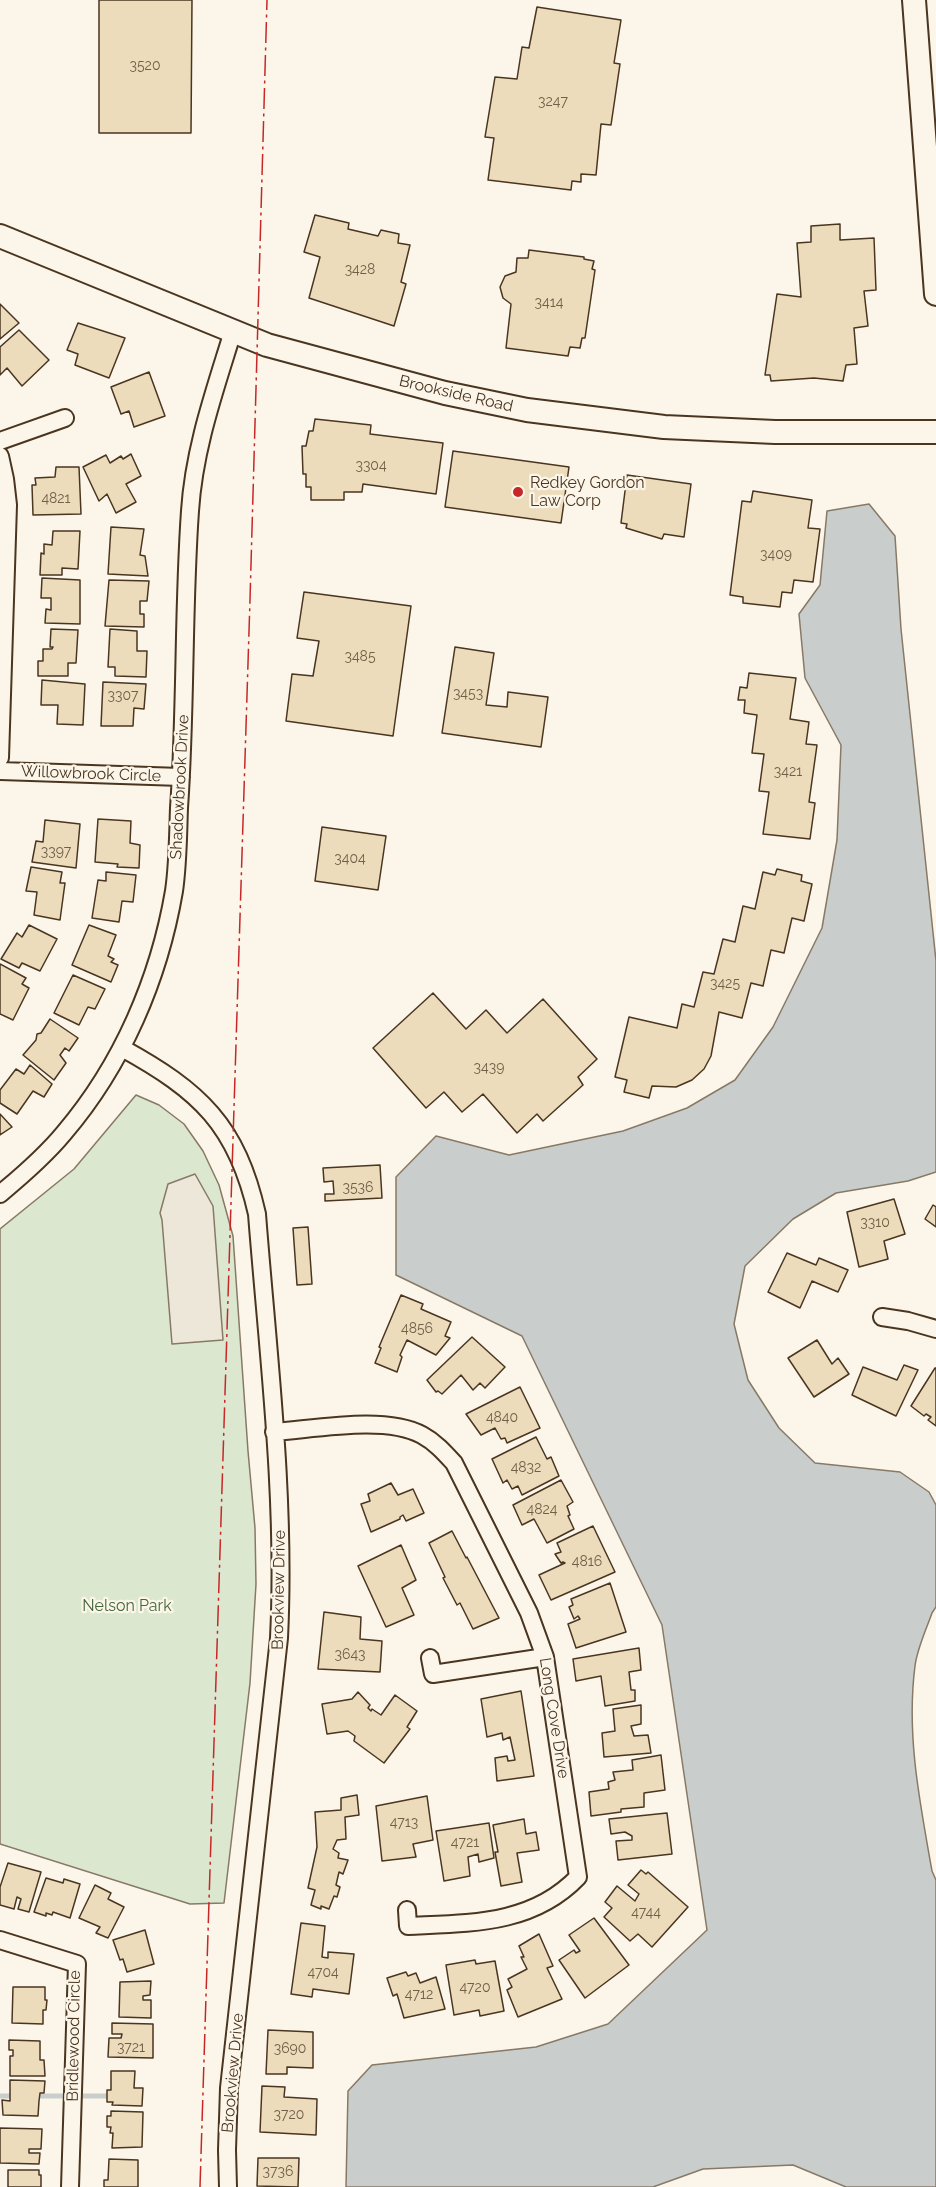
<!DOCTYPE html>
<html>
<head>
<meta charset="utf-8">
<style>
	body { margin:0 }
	canvas { display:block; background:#fbf6e9 }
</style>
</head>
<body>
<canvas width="936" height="2187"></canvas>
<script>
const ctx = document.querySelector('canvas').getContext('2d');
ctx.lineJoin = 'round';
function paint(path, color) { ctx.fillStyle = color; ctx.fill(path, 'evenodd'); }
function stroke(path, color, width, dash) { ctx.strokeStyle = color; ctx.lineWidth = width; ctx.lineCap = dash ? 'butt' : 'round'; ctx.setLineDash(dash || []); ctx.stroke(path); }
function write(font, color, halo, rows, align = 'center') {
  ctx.font = font + ' Raleway,sans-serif'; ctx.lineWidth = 4.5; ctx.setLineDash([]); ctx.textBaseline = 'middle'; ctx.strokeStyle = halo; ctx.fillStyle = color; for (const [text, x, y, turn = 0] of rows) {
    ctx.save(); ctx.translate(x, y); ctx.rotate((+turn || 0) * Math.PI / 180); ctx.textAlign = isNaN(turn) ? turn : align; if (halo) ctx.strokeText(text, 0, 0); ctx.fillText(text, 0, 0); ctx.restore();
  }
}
const green = new Path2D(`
	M136,1095L159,1105L184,1124L203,1151L219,1185L233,1236L248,1451L255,1528L256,1584L250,1683L224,1903L190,1904L0,1844V1229L74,1169Z`);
const parking = new Path2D(`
	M195,1174L213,1206L223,1340L172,1344L162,1220L160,1213L168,1184Z`);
const water = new Path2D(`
	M869,504L895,536L901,629L936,961V1172L908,1181L836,1193L793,1219L745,1266L734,1324L748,1380L779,1428L815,1463L900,1472L929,1492L936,1505V1607L932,1613C926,1630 917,1649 915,1666C906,1735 920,1803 932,1871L936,1880V2187H846L793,2165L703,2169L653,2187H346L348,2091L372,2065L536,2047L608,2024L707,1930L662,1625L522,1336L396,1275V1177L436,1136L509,1155L623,1131L687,1108L735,1080L773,1027L822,928L837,840L841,745L805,678L799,614L820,585L827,511Z`);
const stream = new Path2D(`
	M0,2096H17
	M32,2096H113`);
const building = new Path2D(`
	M99,0H192L191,133H99Z
	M537,7L621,20L614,63L620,64L611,125L601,124L596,175L581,174V182L572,181L571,190L488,180L494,138L485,137L495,77L517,79L522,47L529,48Z
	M315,215L349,223L348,229L378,236L381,230L399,234L398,243L410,245L401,282L406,284L394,326L309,298L320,257L304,252Z
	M840,224V240L874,238L876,290L864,291L868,326L854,328L857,364L846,365L843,381L814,378L771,381L770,375H765L777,294L801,297L797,243L811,242V226Z
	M529,250L584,257V259L594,261L592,269L595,270L585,338H582L580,348L570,347L568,356L506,348L511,304L503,298L500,287L505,276L516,272L517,258H528Z
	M0,304L19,323L0,339Z
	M78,323L125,338L109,378L75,365L78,354L67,350Z
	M19,330L49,360L22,386L7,368L0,375V347Z
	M149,372L165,416L134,427L129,411L121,414L111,387Z
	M315,419L371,425L370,434L443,443L436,494L363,484L362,492H344V500H311V487H306V474H303L302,446H306L309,431H313Z
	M453,451L569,467L561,523L445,507Z
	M131,454L141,476L126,484L136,502L116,513L107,494L99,501L83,467L106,455L110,463L121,456L123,459Z
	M56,467H79L81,514L33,515L32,485H36L35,478L55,477Z
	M627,475L691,484L684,537L664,534L662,539L626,528L627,524L621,523Z
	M753,491L812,500L808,528L820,529L813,582L794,580L792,593L782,592L780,607L743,603V597L730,595L742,501L751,502Z
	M111,527L144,529L140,555L145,556L148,576L108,574Z
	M53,531H80L78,569L62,568V575H40L41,553L44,554V544L52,545Z
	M42,578L80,580V624L45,623L46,609L51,610V598H41Z
	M109,580L149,581L147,601H140V614H144V627L105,626Z
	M304,592L411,606L393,736L286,721L292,674L313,676L319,641L297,638Z
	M51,629L78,630L76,663H68V676H38V661H43V649H52L53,647H50Z
	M110,629L137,631V651H147L146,677L115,676V667H108Z
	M455,647L494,653L486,705L507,707L508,692L548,697L541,747L442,733Z
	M749,673L796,678L790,719L809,722L806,744L817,745L809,802L815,803L810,839L763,834L769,792L759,791L764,754L752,753L757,715L744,713L745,700H738L740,687L747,688Z
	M42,680L85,684L83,725L57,724L58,705H41Z
	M103,682L146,684L144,709L134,708L133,726H101Z
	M98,819L131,821L130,843L140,845L139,868L117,867L118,864L95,862Z
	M45,820L80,824L76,868L32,862L36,841L43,842Z
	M322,827L386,836L378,890L315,881Z
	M31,867L62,872L60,883H65L60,920L34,915L37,892L26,891Z
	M777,869L802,875L801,881L812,884L804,921L792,918L784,953L771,950L763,986L751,983L742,1018L719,1012L711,1056L704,1069L692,1080L676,1087L652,1086L649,1098L624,1092L627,1080L615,1077L629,1017L677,1028L682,1004L694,1007L703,972L714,974L723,939L735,942L743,906L755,909L763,872L775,875Z
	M106,872L136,875L133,902L122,901L119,922L92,918L98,880L106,881Z
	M29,925L57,939L40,971L22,963L19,968L1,959L17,933L22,937Z
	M89,925L116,935L108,956L114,959L111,962L118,965L111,982L72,965Z
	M0,964L26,978L22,984L29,988L13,1020L0,1014Z
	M73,975L105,989L95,1009L88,1007L79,1025L54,1013Z
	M433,993L466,1029L486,1010L507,1033L543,999L597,1059L578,1077L583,1085L543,1121L537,1114L517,1133L483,1094L462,1112L444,1092L426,1108L373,1048Z
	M50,1019L78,1038L69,1051L65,1048L60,1055L66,1063L54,1080L23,1055L36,1040L37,1034L41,1033Z
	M30,1065L52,1084L44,1097L33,1091L17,1114L0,1103V1090L16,1069L24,1074Z
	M0,1114L12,1127L0,1135Z
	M380,1165L382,1198L325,1201V1194H334L333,1181L324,1182L323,1168Z
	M894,1199L905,1234L884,1241L888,1259L859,1267L847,1212Z
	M933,1205L936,1207V1227L925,1219Z
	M308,1227L312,1284L297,1285L293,1228Z
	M787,1253L816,1265L819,1258L848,1270L838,1292L812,1281L800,1308L768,1292Z
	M401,1295L423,1304L421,1309L451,1322L445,1336L450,1338L436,1355L407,1340L400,1355L402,1357L397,1372L375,1363L381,1348L379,1347Z
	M472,1337L505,1367L485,1388L480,1383L473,1390L461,1375L442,1394L438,1391L436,1392L427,1380Z
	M817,1340L832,1364L838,1358L849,1374L814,1397L788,1358Z
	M904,1365L918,1370L896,1416L852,1395L863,1367L897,1380Z
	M935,1368H936V1426L928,1420L931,1417L926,1414L924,1416L911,1406Z
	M520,1387L540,1428L507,1443L505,1438L501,1439L495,1428L481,1435L466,1414Z
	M536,1437L547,1459L551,1457L559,1476L522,1495L518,1486L512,1489L507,1480L503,1483L492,1459Z
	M561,1480L573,1502L567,1506L570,1515L568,1516L574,1529L547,1543L534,1519L522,1525L513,1505Z
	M391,1483L398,1495L413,1489L424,1513L406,1521L403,1515L400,1517V1519L371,1532L361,1504L370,1501L368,1494Z
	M593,1526L615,1572L551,1600L539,1575L565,1563L563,1562L561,1563L555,1554L561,1552L557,1543Z
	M452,1531L466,1558L467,1557L499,1618L473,1629L460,1603L457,1605L443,1578L445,1577L429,1543Z
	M401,1545L416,1580L402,1588L414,1615L386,1627L358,1566Z
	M610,1583L626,1632L576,1648L568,1624L580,1619L578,1616L574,1619L569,1607L573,1605L571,1599Z
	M324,1612L361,1617L360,1639L382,1641L380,1672L318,1669Z
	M639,1648L641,1670L629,1672L631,1690H635V1701L605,1706L601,1676L576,1681L573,1659Z
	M521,1691L534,1776L497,1781L495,1758L507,1756L508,1761L515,1760L510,1737L503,1740L502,1733L487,1737L481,1699Z
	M358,1692L370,1705L368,1708L371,1711L372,1709L381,1715L395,1695L417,1711L407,1727L410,1729L384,1763L354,1741L355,1736L348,1731L327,1734L322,1704L352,1699Z
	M641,1705V1724L631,1726L634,1736L648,1735L651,1753L604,1757L602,1733L615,1731L613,1709Z
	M661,1755L665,1790L644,1793V1807L621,1809V1812L591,1816L589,1792L609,1789L608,1782L615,1780L613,1772L633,1770L632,1760Z
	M357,1795L359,1815L345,1817L346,1839L337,1840L333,1849L339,1853L338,1858L348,1860L343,1874L339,1872L336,1885L340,1887L337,1897L334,1896L329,1909L321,1906V1909L311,1905L315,1890L308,1888L317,1847L315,1812L341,1810V1798Z
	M427,1796L433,1840L413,1844L416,1857L382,1861L376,1806Z
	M667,1813L672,1854L618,1860L616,1841L632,1840V1836L625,1832L611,1834L609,1819Z
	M524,1819L526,1834L536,1832L539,1850L517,1853L522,1882L501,1886L495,1852H498L493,1825Z
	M489,1823L494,1858L479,1862L478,1854L468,1857L470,1876L444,1881L436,1831Z
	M8,1863L41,1872L29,1912L18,1909L21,1899L17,1897L14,1909L0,1905V1887Z
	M641,1870L646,1874L648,1872L688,1907L652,1947L638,1934L630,1941L604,1917L612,1908L605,1902L617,1886L635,1901L639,1894L628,1885Z
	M46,1878L63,1883L64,1879L80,1884L70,1918L53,1912L52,1915L46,1913V1916L34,1912Z
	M95,1885L111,1893L108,1899L124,1907L108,1938L96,1933L100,1927L79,1918Z
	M594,1918L629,1965L585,1998L559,1960L574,1950L576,1953L580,1951L569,1935Z
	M301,1923L325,1926L322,1957L328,1958V1952L354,1954L349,1994L313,1989L312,1997L291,1994Z
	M145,1930L154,1964L127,1972L123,1959L120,1960L113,1940Z
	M539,1934L553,1966L547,1968L562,1999L518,2017L507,1990L512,1987L508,1979L527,1969L521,1957H524L519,1946Z
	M475,1960L476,1964L495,1961L504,2011L480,2016L479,2010L454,2015L446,1965Z
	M406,1972L408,1976L416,1973L420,1983L436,1977L445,2009L404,2018L397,1994L393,1996L387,1978Z
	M151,1981L150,1995L143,1996V2000H151V2018L119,2017L120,1982Z
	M13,1987H45V2000H47L46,2010H43V2024L12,2023Z
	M112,2023L153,2024V2058L108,2057L109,2038H121L122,2034H112Z
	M268,2030L313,2032V2068L287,2067V2074H266Z
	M9,2040L40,2041V2060H44L45,2076H10V2056H13V2050H9Z
	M111,2071H135L134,2088H143L142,2106L112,2105L113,2102H107V2090H111Z
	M10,2080L45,2081L44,2093H40L39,2101L38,2116L3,2115L2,2100L10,2101Z
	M262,2086L285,2087L284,2097L317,2099L316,2135L260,2132Z
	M111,2111L143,2112L142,2147L112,2148L113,2133H110L111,2127H107V2116H111Z
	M0,2128L42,2129L41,2149H29V2153H40L39,2164L0,2163Z
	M258,2158H299L298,2187L257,2186Z
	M109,2159L138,2160V2187H104V2180H108Z
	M8,2170H39V2175H41V2187H8Z`);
const street = new Path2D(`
	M0,441L65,418
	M0,456L5,479L8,505L0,758
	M0,771L181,777
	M122,1048C200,1091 237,1125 257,1214C268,1355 286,1497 279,1638L229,2088L227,2150L228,2187
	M0,1194C23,1175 45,1156 64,1133C122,1065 159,979 174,891C178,864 178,835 179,808C186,709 183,610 190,511C194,448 215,390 233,331
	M882,1317L908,1321L936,1329
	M274,1432C315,1429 386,1415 422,1435C435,1442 444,1452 454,1463L529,1613L545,1657L578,1877C532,1925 470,1923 408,1926L407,1910
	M430,1658L433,1674L545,1657
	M0,1940L77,1964L70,2187`);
const secondary = new Path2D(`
	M914,0L936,294
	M0,236L267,345L445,393L527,410L664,427L775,432H936`);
const power = new Path2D(`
	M200,2187L250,600L267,0`);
const markers = [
	[518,492,6,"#c62828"]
];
const numberNames = [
	["3520",145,66],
	["3247",553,102],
	["3428",360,270],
	["3414",549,303],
	["3304",371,466],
	["4821",56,499],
	["3409",776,555],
	["3485",360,657],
	["3453",468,694],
	["3307",123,696],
	["3421",788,772],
	["3397",56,852],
	["3404",350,859],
	["3425",725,984],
	["3439",489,1068],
	["3536",358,1188],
	["3310",875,1223],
	["4856",417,1329],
	["4840",502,1418],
	["4832",526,1468],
	["4824",542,1510],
	["4816",587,1562],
	["3643",350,1655],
	["4713",404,1823],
	["4721",465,1843],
	["4744",646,1913],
	["4704",323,1973],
	["4720",475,1988],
	["4712",419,1995],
	["3721",131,2048],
	["3690",290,2049],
	["3720",289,2115],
	["3736",278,2172]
];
const streetNames = [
	["Brookside Road",456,394,13],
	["Willowbrook Circle",91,774,2],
	["Shadowbrook Drive",180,787,-87],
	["Brookview Drive",279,1590,-89],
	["Long Cove Drive",554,1718,81],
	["Bridlewood Circle",74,2036,-89],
	["Brookview Drive",233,2073,-85]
];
const poiNames = [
	["Redkey Gordon",530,483],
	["Law Corp",530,501]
];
const parkNames = [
	["Nelson Park",127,1606]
];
paint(green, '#dce7d0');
stroke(green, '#887966', 1.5);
paint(parking, '#ede7d9');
stroke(parking, '#887966', 1.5);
paint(water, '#c9cecd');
stroke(water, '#887966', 1.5);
stroke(stream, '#c9cecd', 5);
paint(building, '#ecdcbc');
stroke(building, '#4a3520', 1.5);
stroke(street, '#4a3520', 20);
stroke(secondary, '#4a3520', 26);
stroke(street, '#fbf6e9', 16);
stroke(secondary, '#fbf6e9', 22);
stroke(power, '#c62828', 1.5, [21, 4.5, 3, 4.5]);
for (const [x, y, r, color] of markers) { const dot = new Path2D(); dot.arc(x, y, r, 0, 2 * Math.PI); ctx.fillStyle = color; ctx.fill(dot); stroke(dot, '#fbf6e9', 2); }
write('14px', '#725f47', null, numberNames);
write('16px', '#4a3520', '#fbf6e9', streetNames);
write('16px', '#4a3520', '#fbf6e9', poiNames, 'left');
write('16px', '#436837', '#fbf6e9', parkNames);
</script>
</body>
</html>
